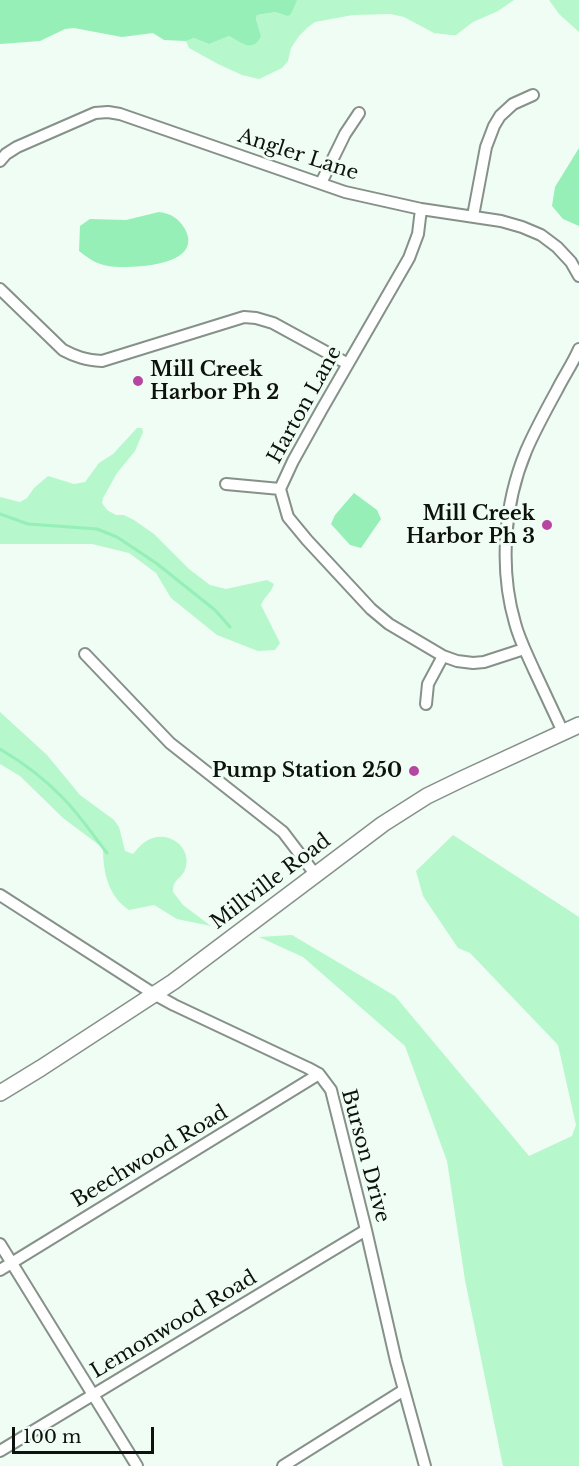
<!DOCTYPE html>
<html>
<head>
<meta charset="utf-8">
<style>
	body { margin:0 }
	#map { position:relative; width:579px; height:1466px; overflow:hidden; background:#f0fdf4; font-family:"Libre Baskerville",serif }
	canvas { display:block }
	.scale { position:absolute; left:12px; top:1427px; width:142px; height:27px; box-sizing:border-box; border:3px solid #0e120f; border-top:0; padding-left:8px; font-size:18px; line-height:21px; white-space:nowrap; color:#0e120f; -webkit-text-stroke:4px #f0fdf4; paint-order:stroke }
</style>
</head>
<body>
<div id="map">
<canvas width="579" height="1466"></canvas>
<div class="scale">100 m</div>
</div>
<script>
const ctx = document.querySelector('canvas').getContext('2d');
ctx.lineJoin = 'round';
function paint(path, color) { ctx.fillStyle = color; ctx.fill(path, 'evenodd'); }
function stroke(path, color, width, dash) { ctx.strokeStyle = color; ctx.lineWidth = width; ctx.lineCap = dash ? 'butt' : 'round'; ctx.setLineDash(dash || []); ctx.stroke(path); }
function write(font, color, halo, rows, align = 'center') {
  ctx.font = font + ' "Libre Baskerville",serif'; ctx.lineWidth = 6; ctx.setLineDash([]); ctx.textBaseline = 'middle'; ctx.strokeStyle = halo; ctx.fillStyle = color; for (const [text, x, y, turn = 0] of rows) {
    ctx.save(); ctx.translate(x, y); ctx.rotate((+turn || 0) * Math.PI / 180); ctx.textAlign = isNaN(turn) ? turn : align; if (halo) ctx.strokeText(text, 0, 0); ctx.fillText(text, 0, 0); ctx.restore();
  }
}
const green = new Path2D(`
	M297,0H514L498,11L473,22L456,35H451L434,33L404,17L391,14L353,15L315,22L308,27L299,36L291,48L288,61L282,68L259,79L242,75L218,64L189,48L186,41L194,38L209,44L229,36L244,44L261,36L256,19L257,15L276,12L291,14L295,1Z
	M549,0H579V32L559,14Z
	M137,428H142L143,432L135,451L117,473L103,498L102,503L107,510L116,515H124L134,520L154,534L189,569L210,585L226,589L267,580L274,584C271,593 264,597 261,605L280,643L275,650L258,651L217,635L171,598L156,573L129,553L92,544H0V497L20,502L27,498L34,488L48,476L74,484L85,482L99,463L113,454Z
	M0,712L47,755L80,795L114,820L119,827L125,851L133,854C141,844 150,835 165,837C181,840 192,856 184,872C178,881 173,880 173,892L183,905L211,926L177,919L154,905L129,910C108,896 103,872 103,848L63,818L20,776L0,764Z
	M453,835L579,917V1466H503L465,1280L447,1161L405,1046L303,957L259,937L292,935L395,996L529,1156L572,1136L576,1125L558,1045L470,953L458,948L423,896L416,871Z`);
const water = new Path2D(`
	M0,0H297L291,14L288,16L276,12L257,15L256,19L261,36C253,53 242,43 229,36L209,44L194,38L186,41L164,40L153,33L122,37L74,28L65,29L40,41L0,44Z
	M579,148V226L563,219L552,206L555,187Z
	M159,212C172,214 178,218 185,229C205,267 129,269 108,266C96,264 88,258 79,251L80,226L90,219L126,220Z
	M354,493L377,510L381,519L361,548L350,545L331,524L335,515Z`);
const stream = new Path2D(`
	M0,514L28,524L97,529L117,537L156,563L215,610L230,627
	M0,749C22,762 45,779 63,798C79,814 93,835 107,853`);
const street = new Path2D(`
	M0,161L6,154L17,147L95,113L108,112L120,114L345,192L421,209L501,221L522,227L541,235L557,247L571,262L579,276
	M321,183L345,134L359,113
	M421,209L418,234L409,258L322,409L293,461L280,489L288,517L307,540L371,609L389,624L443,656L457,661L473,663L484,662L524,649
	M473,216L486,147L494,126L500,116L513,104L533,95
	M0,289L63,350C76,357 86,360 102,361L244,317L256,318L273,323L348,364
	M226,484L280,489
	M85,654L170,743L283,832L315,874
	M426,704L428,684L443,656
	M563,732C553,711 544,691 534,670C527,654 519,639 515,623C499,568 504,504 526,451C535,430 546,410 557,390C564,376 573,363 579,349
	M0,895L154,994L174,1005L308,1068L319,1074L331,1090L366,1230L396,1361L425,1466
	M0,1244L137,1466
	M0,1270L319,1074
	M0,1451L366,1230
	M283,1466L404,1390`);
const secondary = new Path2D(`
	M0,1093L41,1068L173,982L383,824L427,796L462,779L579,725`);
const markers = [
	[138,381,6,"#b746a2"],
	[547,525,6,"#b746a2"],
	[414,771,6,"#b746a2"]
];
const streetNames = [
	["Angler Lane",298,155,18],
	["Harton Lane",305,405,-61],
	["Millville Road",271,882,-37],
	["Burson Drive",365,1156,75],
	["Beechwood Road",150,1157,-31],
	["Lemonwood Road",174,1325,-31]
];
const poiNames = [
	["Mill Creek",150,370,"left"],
	["Harbor Ph 2",150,393,"left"],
	["Mill Creek",535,514],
	["Harbor Ph 3",535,537],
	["Pump Station 250",402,771]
];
paint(green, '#b6f7cc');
paint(water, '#95efb6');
stroke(stream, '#95efb6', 3);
stroke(street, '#869189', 14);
stroke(secondary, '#869189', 18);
stroke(street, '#fff', 10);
stroke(secondary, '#fff', 15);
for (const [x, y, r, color] of markers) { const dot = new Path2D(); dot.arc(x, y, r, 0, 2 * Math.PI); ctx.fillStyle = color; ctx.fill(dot); stroke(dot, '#f0fdf4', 2); }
write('20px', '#0e120f', '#f0fdf4', streetNames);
write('bold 20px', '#0e120f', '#f0fdf4', poiNames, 'right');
</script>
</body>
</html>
